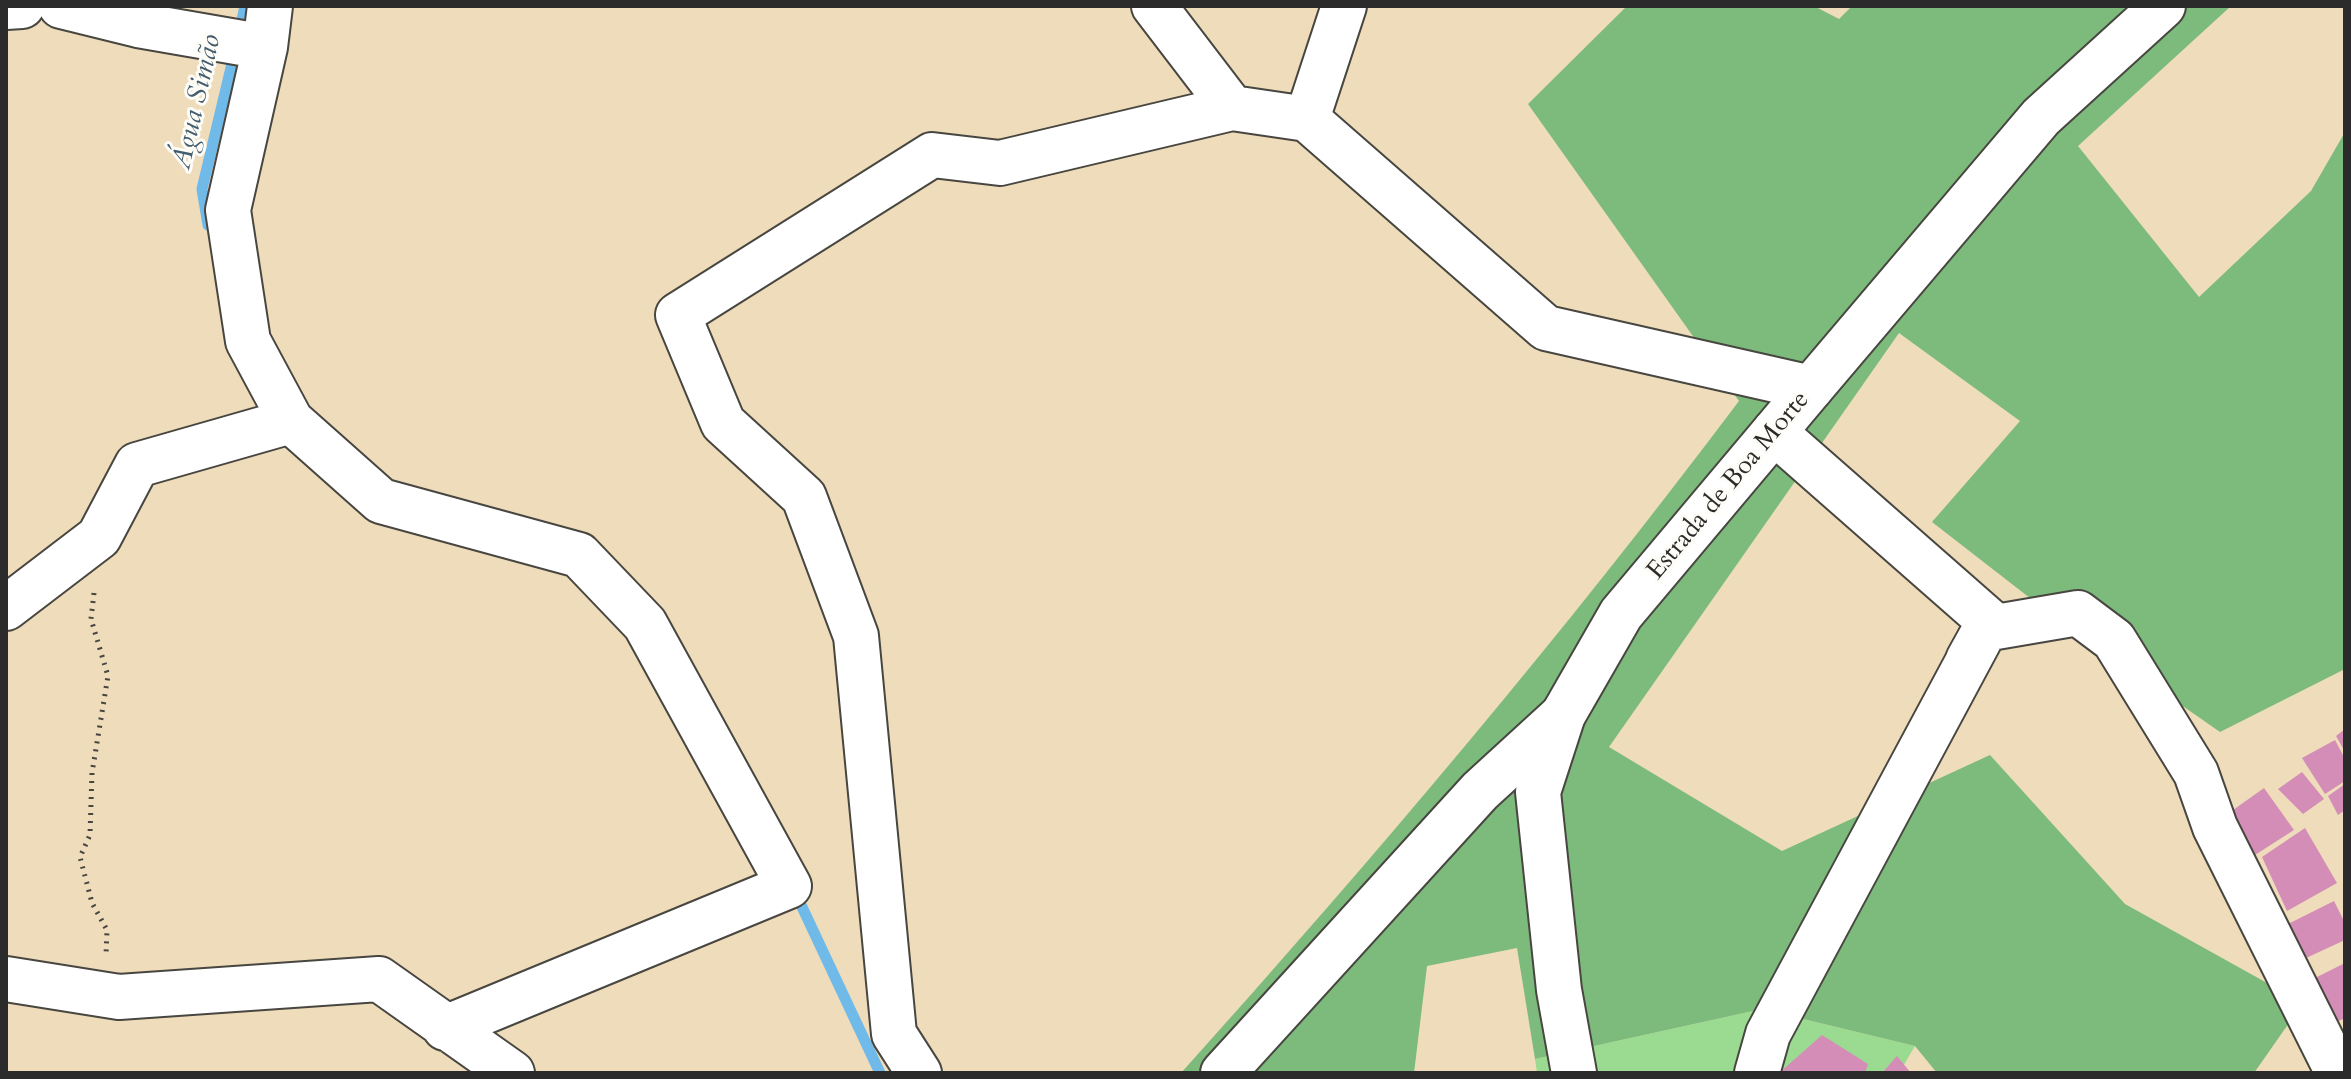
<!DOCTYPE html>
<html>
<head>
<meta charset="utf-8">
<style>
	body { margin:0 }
	#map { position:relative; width:2351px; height:1079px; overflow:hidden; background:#eedcba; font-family:Cardo,serif }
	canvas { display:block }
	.frame { position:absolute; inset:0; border:8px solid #2b2b2b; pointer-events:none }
</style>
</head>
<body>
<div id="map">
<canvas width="2351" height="1079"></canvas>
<div class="frame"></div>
</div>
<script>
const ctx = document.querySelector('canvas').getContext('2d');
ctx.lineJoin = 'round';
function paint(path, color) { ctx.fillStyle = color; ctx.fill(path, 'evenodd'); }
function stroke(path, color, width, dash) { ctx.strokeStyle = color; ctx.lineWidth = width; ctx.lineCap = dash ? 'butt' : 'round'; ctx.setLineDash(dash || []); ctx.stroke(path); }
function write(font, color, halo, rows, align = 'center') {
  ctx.font = font + ' Cardo,serif'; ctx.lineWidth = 6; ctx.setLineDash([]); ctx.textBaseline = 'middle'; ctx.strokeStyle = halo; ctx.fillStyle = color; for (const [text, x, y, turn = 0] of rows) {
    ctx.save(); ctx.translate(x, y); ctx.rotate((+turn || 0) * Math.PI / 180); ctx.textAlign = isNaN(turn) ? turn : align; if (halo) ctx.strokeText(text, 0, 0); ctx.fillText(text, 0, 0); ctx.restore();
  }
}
const green = new Path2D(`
	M1762,1009L1915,1046L1899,1073H1537L1535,1059Z`);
const forest = new Path2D(`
	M1627,6H1814L1839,19L1852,6H2231L2078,146L2199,297L2311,191L2345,132V669L2220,732L2048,612L1932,522L2020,421L1899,333L1609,747L1782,851L1990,755L2125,904L2303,1003L2254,1073H1937L1915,1046L1762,1009L1535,1059L1517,948L1427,966L1414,1073H1181C1376,856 1564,634 1739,401L1528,104Z`);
const stream = new Path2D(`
	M239,34L245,6
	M208,225L202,189L235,51
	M795,892L880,1073`);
const building = new Path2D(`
	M2345,729V752L2336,736Z
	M2335,740L2345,759V781L2325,794L2302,758Z
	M2302,772L2324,799L2303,814L2278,789Z
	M2345,784V810L2338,815L2328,796Z
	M2264,788L2294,830L2244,862L2219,820Z
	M2305,828L2337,883L2287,911L2262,857Z
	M2334,901L2345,923V940L2306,958L2288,924Z
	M2345,963V1018L2322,1029L2307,982Z
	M1822,1035L1868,1064L1865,1073H1779Z
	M1897,1056L1911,1073H1882Z`);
const path = new Path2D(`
	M94,593L91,619L108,676L92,773L90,835L80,857L92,903L107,930L106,955`);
const minor = new Path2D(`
	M61,6L138,25L265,47
	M270,6L265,47L228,210L248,341L291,421L381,501L579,555L645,624L789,886L445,1028
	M1154,6L1232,108L1307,119L1546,328L1811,388
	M6,7L22,6
	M1307,119L1344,6
	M1774,432L1996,627L2078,613L2114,640L2196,773L2215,827L2338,1073
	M6,608L99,537L137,465L291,421
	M6,979L119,997L379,979L512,1073
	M919,1073L894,1034L856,636L804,497L723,423L678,315L932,155L1000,163L1232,108
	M1223,1073L1480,791L1563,715
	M1757,1073L1768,1034L1989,622L1968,660`);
const major = new Path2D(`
	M1574,1073L1559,990L1538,792L1563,715L1621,614L1811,388L2041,117L2163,6`);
const streetNames = [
	["Estrada de Boa Morte",1729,486,-50]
];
const waterNames = [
	["Água Simão",198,102,-77]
];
paint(green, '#9bdb91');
paint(forest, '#7cbb7b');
stroke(stream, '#70bae9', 11);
paint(building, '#d48db7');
stroke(minor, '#484640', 48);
stroke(major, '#484640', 48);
stroke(path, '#484640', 5, [2, 6]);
stroke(minor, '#fff', 44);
stroke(major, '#fff', 44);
write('26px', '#2b2b2b', '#fdfcf7', streetNames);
write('italic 28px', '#435d6e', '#fdfcf7', waterNames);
</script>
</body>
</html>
